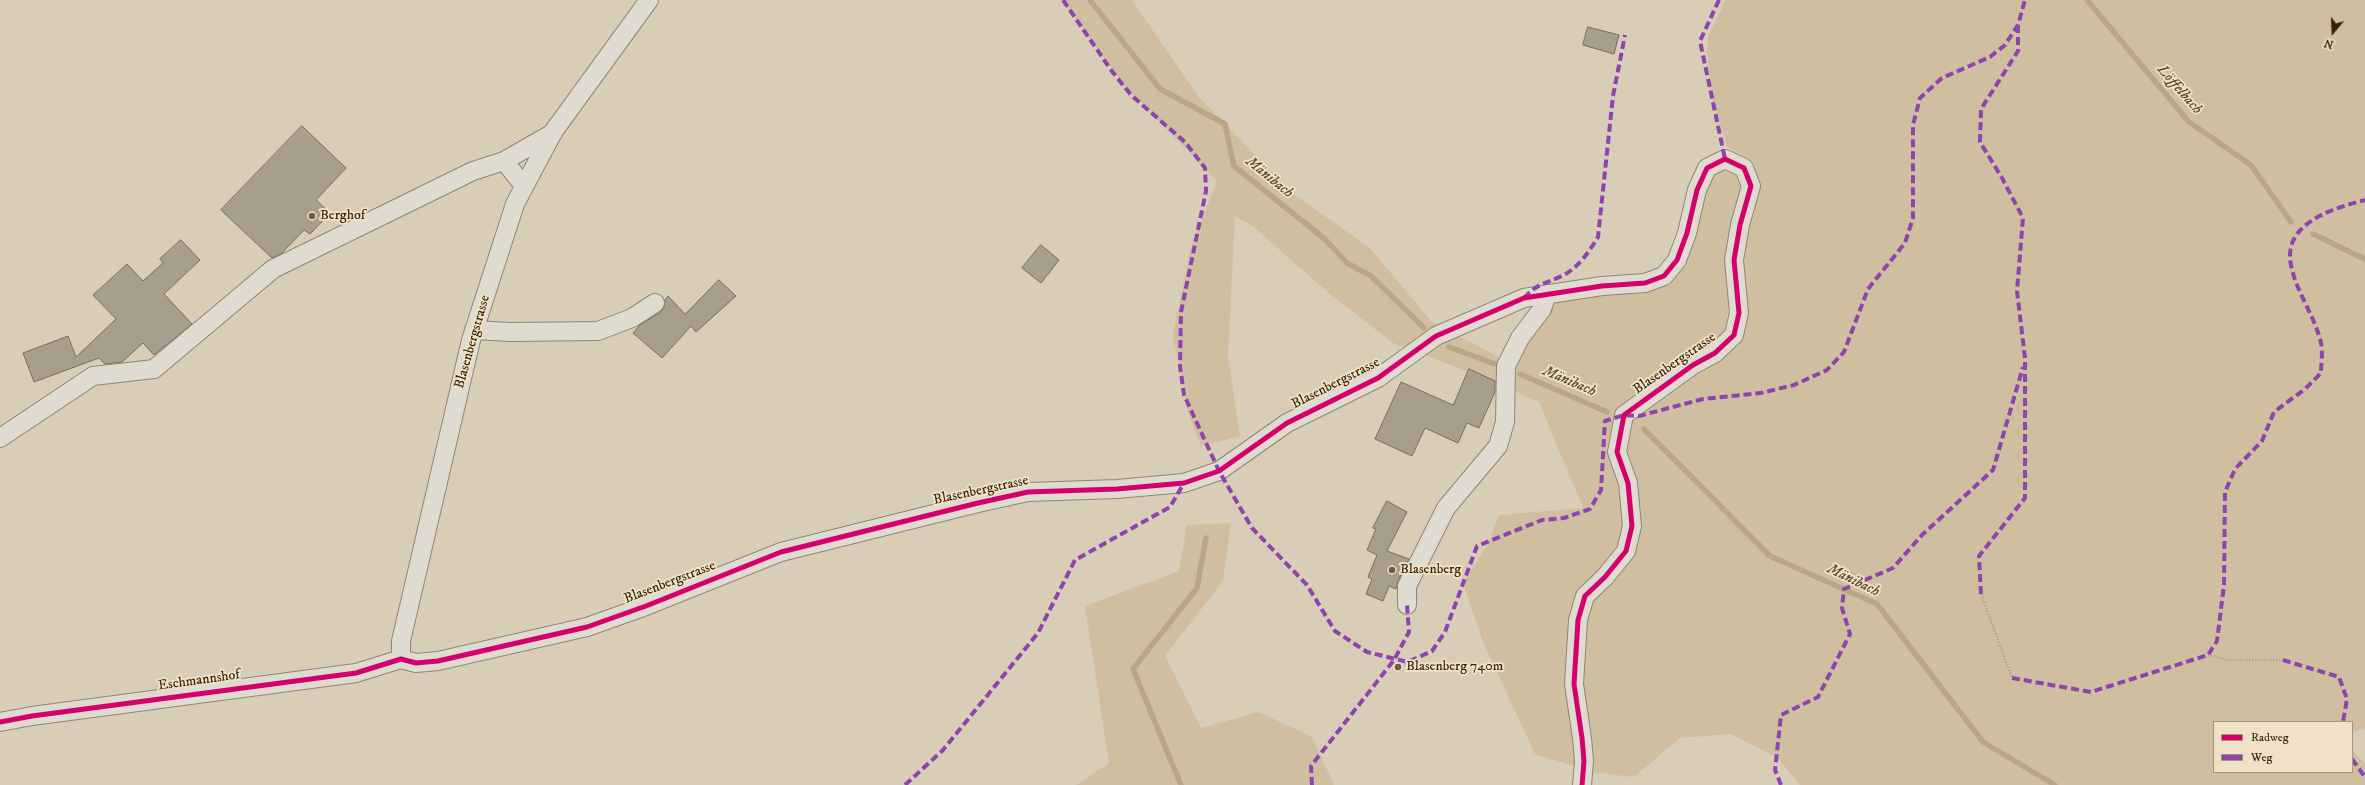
<!DOCTYPE html>
<html>
<head>
<meta charset="utf-8">
<style>
	body { margin:0 }
	#map { position:relative; width:2365px; height:785px; overflow:hidden; background:#d8cdb7; font-family:"IM FELL DW Pica",serif }
	canvas { display:block }
	.legend { position:absolute; left:2213px; top:721px; width:140px; height:52px; box-sizing:border-box; background:#efe2c7; border:1px solid #a5947b; margin:0; padding:5px 7px; list-style:none; font-size:12px; color:#351f09 }
	.legend li { display:flex; align-items:center; gap:8px; height:20px }
	.legend b { width:20px; border:1px solid #a5947b }
	.north { position:absolute; left:2313px; top:12px; width:40px; height:40px; -webkit-text-stroke:3px #efe2c7; paint-order:stroke; rotate:199deg; font-size:11px; font-weight:700; line-height:16px; text-align:center; color:#351f09 }
	.north::after { content:''; display:block; margin:auto; width:14px; height:18px; background:#351f09; clip-path:polygon(50% 0,100% 100%,50% 72%,0 100%) }
</style>
</head>
<body>
<div id="map">
<canvas width="2365" height="785"></canvas>
<ul class="legend">
<li><b style="height:5px;background:#d6006c"></b>Radweg</li>
<li><b style="height:5px;background:#8e44ad"></b>Weg</li>
</ul>
<div class="north">N</div>
</div>
<script>
const ctx = document.querySelector('canvas').getContext('2d');
ctx.lineJoin = 'round';
function paint(path, color) { ctx.fillStyle = color; ctx.fill(path, 'evenodd'); }
function stroke(path, color, width, dash) { ctx.strokeStyle = color; ctx.lineWidth = width; ctx.lineCap = dash ? 'butt' : 'round'; ctx.setLineDash(dash || []); ctx.stroke(path); }
function write(font, color, halo, rows, align = 'center') {
  ctx.font = font + ' "IM FELL DW Pica",serif'; ctx.lineWidth = 3.5; ctx.setLineDash([]); ctx.textBaseline = 'middle'; ctx.strokeStyle = halo; ctx.fillStyle = color; for (const [text, x, y, turn = 0] of rows) {
    ctx.save(); ctx.translate(x, y); ctx.rotate((+turn || 0) * Math.PI / 180); ctx.textAlign = isNaN(turn) ? turn : align; if (halo) ctx.strokeText(text, 0, 0); ctx.fillText(text, 0, 0); ctx.restore();
  }
}
const green = new Path2D(`
	M1062,0H1132L1198,96L1293,194L1369,247L1432,322L1503,359L1516,358L1554,305L1572,294L1651,290L1669,284L1686,262L1702,194L1715,173L1733,170L1742,190L1729,278L1727,324L1718,346L1670,373L1655,376L1665,392L1738,346L1742,256L1753,168L1727,146L1711,97L1707,49L1709,34L1726,0H2365V729L2352,732V722H2214V772H2352V749L2365,764V785H1800L1778,758L1731,734L1680,738L1634,777L1597,773L1535,754L1483,642L1463,583L1489,542L1499,515L1583,508L1539,402L1480,376L1393,343L1331,295L1255,228L1235,216L1228,357L1240,436L1201,446L1187,410L1173,335L1190,250L1217,181L1125,86Z
	M1231,523L1223,581L1165,656L1201,728L1259,712L1312,737L1334,785H1076L1109,763L1085,606L1179,571L1187,525Z`);
const stream = new Path2D(`
	M1090,0L1160,89L1225,124L1234,166L1326,240L1347,263L1371,276L1424,328
	M2087,0L2189,122L2251,165L2291,222
	M2313,234L2365,259
	M1449,347L1495,364
	M1520,374L1607,412
	M1644,429L1770,556L1877,604L1983,742L2055,785
	M1181,785L1133,669L1197,588L1206,538`);
const building = new Path2D(`
	M1588,27L1619,35L1614,54L1583,45Z
	M302,126L346,168L316,200L330,213L310,234L304,230L282,253L272,258L221,210Z
	M181,240L200,260L164,294L192,324L154,355L143,343L122,362L105,364L99,358L34,382L23,353L68,336L76,357L116,319L93,295L127,264L143,281L163,263L160,259Z
	M1041,245L1059,260L1041,283L1022,268Z
	M719,280L736,296L696,332L691,326L662,358L633,333L640,325L661,312L664,307L665,300L668,296L685,314Z
	M1469,369L1495,381V392L1479,428L1467,423L1458,443L1425,428L1412,456L1375,439L1401,382L1453,405Z
	M1387,501L1407,512L1387,551L1409,559L1398,581L1396,589L1389,586L1383,601L1366,594L1372,579L1368,577L1377,555L1367,550L1376,529L1373,528Z`);
const path = new Path2D(`
	M1981,594L2012,678
	M2208,655L2228,660H2283`);
const minor = new Path2D(`
	M504,161L553,133
	M474,330L510,332L598,331L632,318L655,303
	M0,438L93,376L154,369L273,269L473,171L504,161L524,186
	M1407,605V586L1446,508L1498,446L1505,422L1506,366L1520,338L1542,309L1547,294
	M401,659V641L471,340L515,204L553,132L649,0
	M0,722L32,716L356,673L401,659L416,663L438,661L587,627L646,606L781,552L978,503L1028,492L1117,489L1184,483L1219,471L1287,423L1378,378L1436,336L1524,298L1602,286L1645,283L1664,276L1677,260L1687,233L1697,190L1707,168L1725,159L1744,168L1751,186L1740,225L1734,260L1739,313L1734,335L1715,353L1693,365L1624,415L1617,452L1628,483L1632,526L1626,551L1605,577L1585,596L1578,620L1574,684L1582,738L1584,761L1582,785`);
const quiet = new Path2D(`
	M1063,0L1111,70L1131,95L1185,142L1205,168L1206,191L1181,312L1180,366L1184,395L1219,471L1252,528L1307,585L1335,631L1367,652L1408,662L1432,651L1445,632L1477,546L1542,520L1564,518L1590,509L1601,490L1605,421L1624,415L1639,416L1703,399L1761,393L1794,385L1827,370L1844,352L1868,289L1905,243L1913,218V125L1920,98L1942,78L1990,57L2005,45L2018,25L2025,0
	M1719,0L1700,41L1725,159
	M1524,298C1538,283 1544,284 1562,276C1578,268 1589,252 1598,237L1613,96L1625,35
	M1981,594L1979,556L2025,498V358L2017,291L2023,218L2002,178L1980,142L1981,109L2018,51V25
	M2283,660L2339,677L2347,699L2343,722
	M2012,678L2091,692L2208,655L2217,641L2224,585L2225,492L2235,469L2262,441L2274,412L2305,389L2321,373C2321,364 2323,352 2321,343C2315,316 2296,292 2291,265C2282,223 2334,208 2365,200
	M2352,759L2365,777
	M905,785L943,750L1038,633L1075,560L1170,507L1184,483
	M1312,785L1311,766L1394,660L1409,632L1407,605
	M1781,785L1775,770L1781,715L1818,697L1850,634L1842,608L1844,589L1893,568L1922,535L1993,470L2023,367`);
const cycleway = new Path2D(`
	M0,722L32,716L356,673L401,659L416,663L438,661L587,627L646,606L781,552L978,503L1028,492L1117,489L1184,483L1219,471L1287,423L1378,378L1436,336L1524,298L1602,286L1645,283L1664,276L1677,260L1687,233L1697,190L1707,168L1725,159L1744,168L1751,186L1740,225L1734,260L1739,313L1734,335L1715,353L1693,365L1624,415L1617,452L1628,483L1632,526L1626,551L1605,577L1585,596L1578,620L1574,684L1582,738L1584,761L1582,785`);
const markers = [
	[312,216,4,"#6e5c46"],
	[1392,570,4,"#6e5c46"],
	[1398,667,4,"#6e5c46"]
];
const poiNames = [
	["Berghof",320,216],
	["Blasenberg",1400,570],
	["Blasenberg 740m",1406,667]
];
const streetNames = [
	["Blasenbergstrasse",473,342,-74],
	["Blasenbergstrasse",1675,364,-35],
	["Blasenbergstrasse",1336,384,-27],
	["Blasenbergstrasse",981,491,-12],
	["Blasenbergstrasse",670,583,-21],
	["Eschmannshof",199,681,-8]
];
const waterNames = [
	["Löffelbach",2179,90,49],
	["Mänibach",1269,178,39],
	["Mänibach",1569,382,23],
	["Mänibach",1853,581,26]
];
paint(green, '#cfbfa0');
stroke(stream, '#b8a687', 5.5);
paint(building, '#a89e8e');
stroke(building, '#776d5f', 1);
stroke(minor, '#8e8576', 20);
stroke(path, '#a19a90', 2.5, [1, 2]);
stroke(minor, '#e0dbd0', 18);
stroke(quiet, '#8e44ad', 4, [8, 4]);
stroke(cycleway, '#d6006c', 5);
for (const [x, y, r, color] of markers) { const dot = new Path2D(); dot.arc(x, y, r, 0, 2 * Math.PI); ctx.fillStyle = color; ctx.fill(dot); stroke(dot, '#efe2c7', 1.5); }
write('14px', '#351f09', '#efe2c7', poiNames, 'left');
write('14px', '#351f09', '#efe2c7', streetNames);
write('italic 15px', '#5e482e', '#efe2c7', waterNames);
</script>
</body>
</html>
